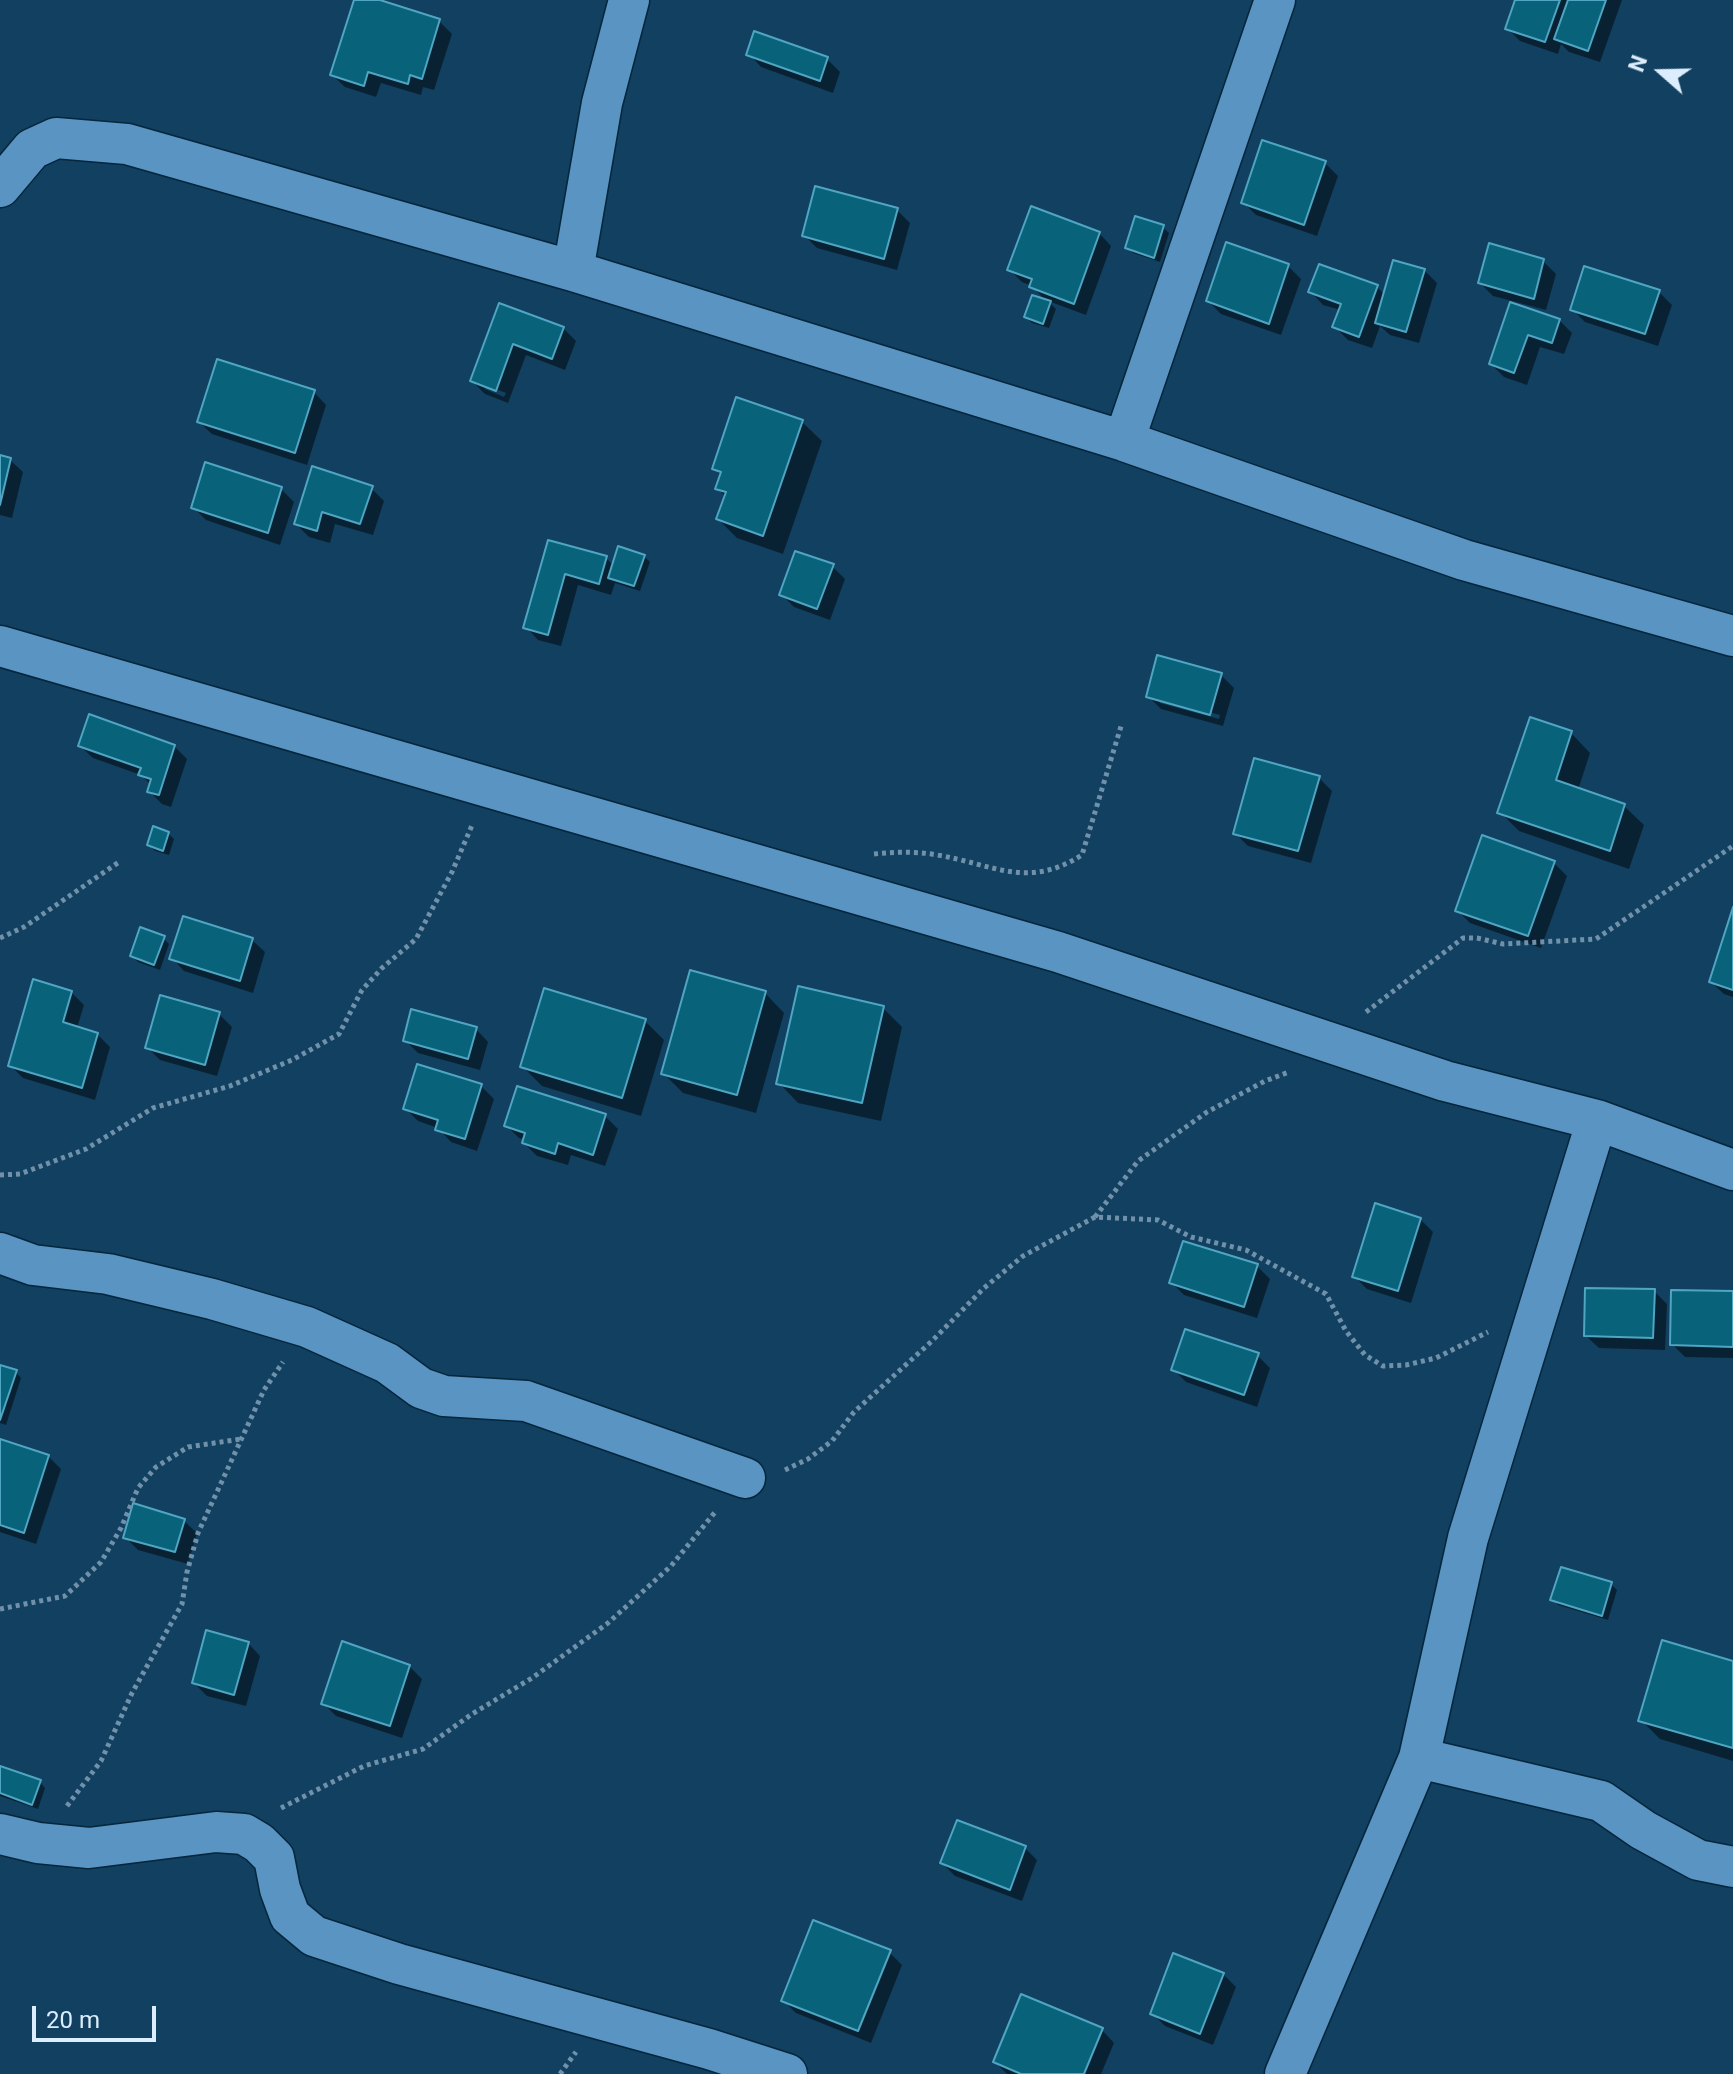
<!DOCTYPE html>
<html>
<head>
<meta charset="utf-8">
<style>
	body { margin:0 }
	#map { position:relative; width:1733px; height:2074px; overflow:hidden; background:#124060; font-family:Roboto,sans-serif }
	canvas { display:block }
	.north { position:absolute; left:1621px; top:32px; width:80px; height:80px; -webkit-text-stroke:6px #124060; paint-order:stroke; rotate:290deg; font-size:22px; font-weight:700; line-height:32px; text-align:center; color:#dceefd }
	.north::after { content:''; display:block; margin:auto; width:28px; height:36px; background:#dceefd; clip-path:polygon(50% 0,100% 100%,50% 72%,0 100%) }
	.scale { position:absolute; left:32px; top:2006px; width:124px; height:36px; box-sizing:border-box; border:4px solid #dceefd; border-top:0; padding-left:10px; font-size:24px; line-height:28px; white-space:nowrap; color:#dceefd; -webkit-text-stroke:6px #124060; paint-order:stroke }
</style>
</head>
<body>
<div id="map">
<canvas width="1733" height="2074"></canvas>
<div class="north">N</div>
<div class="scale">20 m</div>
</div>
<script>
const ctx = document.querySelector('canvas').getContext('2d');
ctx.lineJoin = 'round';
function paint(path, color) { ctx.fillStyle = color; ctx.fill(path, 'evenodd'); }
function stroke(path, color, width, dash) { ctx.strokeStyle = color; ctx.lineWidth = width; ctx.lineCap = dash ? 'butt' : 'round'; ctx.setLineDash(dash || []); ctx.stroke(path); }
const shadow = new Path2D(`
	M356,0H374L439,21L452,34L434,90L423,87L421,95L381,83L376,97L345,87L332,75Z
	M1517,0H1622L1600,62L1569,52L1561,44L1558,54L1520,41L1507,28Z
	M749,54L827,59L840,72L833,93L761,67Z
	M1325,163L1338,176L1317,236L1256,215L1243,202Z
	M897,210L910,223L897,270L817,248L804,235Z
	M1163,227L1169,233L1160,262L1133,253L1127,248Z
	M1099,233L1111,246L1086,315L1048,301L1056,309L1049,328L1032,323L1026,317L1047,302L1032,286L1022,282L1010,270Z
	M1543,261L1556,274L1546,310L1493,296L1480,283Z
	M1288,266L1301,279L1281,335L1221,314L1208,301Z
	M1424,270L1437,283L1419,343L1390,335L1380,326L1372,348L1348,340L1335,327L1341,310L1323,305L1311,292L1377,287L1385,295Z
	M1659,292L1672,305L1658,346L1585,322L1572,309Z
	M1511,304L1559,320L1572,333L1564,354L1540,347L1527,385L1504,377L1491,364Z
	M500,306L563,328L576,341L565,370L526,355L508,403L485,394L472,381ZM485,385L506,393L504,397L485,389Z
	M314,392L326,405L307,465L212,434L199,422Z
	M802,422L822,441L783,554L737,538L718,519L726,497L717,488L722,475L714,468Z
	M0,457L10,460L23,472L12,518L0,515Z
	M371,488L384,501L373,535L335,524L330,543L309,537L296,524Z
	M281,489L294,502L280,545L206,520L193,507Z
	M549,542L606,558L614,566L644,556L650,562L640,591L615,583L611,595L578,585L561,646L538,640L526,627Z
	M832,566L845,579L830,620L794,607L781,594Z
	M1221,675L1234,688L1223,726L1161,709L1148,696ZM1160,699L1220,715L1219,719L1160,703Z
	M1571,733L1590,753L1578,790L1624,806L1644,825L1629,869L1519,831L1500,812Z
	M80,746H174L187,759L171,807L162,804L149,791L151,785L141,775L93,758Z
	M1319,778L1332,791L1311,863L1248,846L1235,833Z
	M168,833L174,839L169,855L155,851L149,845Z
	M1554,863L1567,876L1541,948L1470,923L1457,910Z
	M1733,913V997L1724,994L1711,982Z
	M163,938L169,944L160,970L138,962L132,956Z
	M252,940L265,952L253,993L184,971L172,958Z
	M71,992L84,1005L77,1028L97,1034L110,1047L95,1100L23,1078L10,1065Z
	M765,993L784,1013L756,1113L683,1093L663,1073Z
	M883,1008L902,1027L881,1121L798,1103L779,1083Z
	M219,1014L232,1027L217,1076L160,1060L147,1047Z
	M645,1021L664,1040L641,1116L542,1086L522,1066Z
	M476,1029L488,1042L480,1070L418,1053L405,1040Z
	M481,1086L494,1099L477,1151L451,1142L438,1128L418,1121L405,1108Z
	M605,1116L618,1129L605,1166L571,1155L568,1165L537,1156L524,1143L525,1140L519,1138L506,1125Z
	M1420,1219L1433,1232L1411,1303L1367,1289L1354,1276Z
	M1257,1266L1270,1279L1257,1318L1184,1295L1171,1282Z
	M1654,1291L1667,1304L1665,1350L1599,1348L1586,1336Z
	M1733,1293V1358L1685,1357L1672,1344Z
	M1257,1355L1270,1368L1257,1407L1186,1382L1173,1369Z
	M0,1367L16,1372L21,1378L6,1425L0,1423Z
	M0,1441L48,1456L61,1469L36,1544L0,1532Z
	M184,1521L197,1533L188,1564L138,1550L125,1537Z
	M1611,1584L1617,1590L1608,1620L1558,1605L1553,1599Z
	M248,1643L260,1656L246,1706L207,1696L194,1683Z
	M1733,1663V1761L1660,1739L1641,1720Z
	M409,1666L422,1679L402,1738L336,1716L323,1703Z
	M0,1768L40,1782L45,1788L38,1809L0,1796Z
	M1025,1848L1037,1860L1022,1901L955,1876L942,1863Z
	M889,1952L902,1965L871,2043L796,2013L784,2001Z
	M1223,1974L1236,1987L1213,2045L1165,2026L1152,2013Z
	M1102,2030L1114,2043L1101,2074H1007L995,2062Z`);
const building = new Path2D(`
	M354,0H380L440,19L422,79L410,75L408,84L368,72L364,86L330,75Z
	M1515,0H1560L1545,42L1505,29Z
	M1568,0H1606L1588,51L1554,39Z
	M754,31L828,57L820,81L746,55Z
	M1262,140L1326,161L1304,225L1241,203Z
	M815,186L898,208L884,259L802,236Z
	M1031,206L1100,232L1074,304L1029,287L1032,279L1007,270Z
	M1135,216L1164,225L1154,258L1125,248Z
	M1226,242L1289,264L1269,324L1206,301Z
	M1489,243L1544,259L1534,299L1478,283Z
	M1393,260L1425,269L1406,332L1375,323Z
	M1319,264L1378,285L1359,337L1332,327L1341,304L1308,292Z
	M1584,266L1660,290L1645,334L1570,310Z
	M1032,295L1051,301L1043,324L1024,317Z
	M1510,302L1560,319L1552,343L1528,335L1514,373L1489,364Z
	M499,303L564,327L552,359L513,344L496,391L470,381Z
	M217,359L315,390L295,453L197,422Z
	M736,397L803,420L763,536L716,519L726,492L715,489L721,472L712,469Z
	M0,455L11,458L0,505Z
	M205,462L282,487L268,533L191,508Z
	M312,466L373,486L360,524L322,512L317,531L294,524Z
	M548,540L607,556L599,584L565,574L548,635L523,628Z
	M618,546L645,555L634,586L608,578Z
	M795,551L834,564L817,609L779,595Z
	M1157,655L1222,673L1210,715L1146,697Z
	M89,714L175,745L159,795L147,792L151,779L138,775L141,768L78,746Z
	M1530,717L1572,731L1556,780L1625,804L1610,851L1497,813Z
	M1254,758L1320,776L1298,851L1233,834Z
	M153,826L169,832L163,851L147,845Z
	M1482,835L1555,861L1528,936L1455,911Z
	M1733,907V990L1709,982Z
	M183,916L253,938L240,981L169,959Z
	M140,927L165,936L154,965L130,956Z
	M690,970L766,991L737,1095L661,1074Z
	M33,979L72,991L63,1022L98,1033L82,1088L8,1066Z
	M798,986L884,1006L862,1103L776,1084Z
	M544,988L646,1019L622,1098L520,1067Z
	M160,995L220,1012L205,1065L145,1048Z
	M411,1009L477,1027L468,1059L403,1041Z
	M417,1064L482,1084L465,1139L435,1130L438,1120L403,1109Z
	M517,1086L606,1114L593,1155L558,1143L555,1154L522,1143L525,1133L504,1126Z
	M1375,1203L1421,1218L1398,1291L1352,1277Z
	M1183,1241L1258,1264L1244,1307L1169,1283Z
	M1585,1288L1655,1289L1653,1338L1584,1336Z
	M1671,1290L1733,1291V1347L1670,1345Z
	M1185,1329L1259,1353L1244,1395L1171,1370Z
	M0,1365L17,1370L0,1420Z
	M0,1439L49,1455L24,1533L0,1525Z
	M133,1503L185,1519L175,1552L123,1538Z
	M1561,1567L1612,1582L1602,1616L1550,1600Z
	M206,1630L249,1642L234,1695L192,1683Z
	M1662,1640L1733,1661V1748L1638,1721Z
	M342,1641L410,1665L390,1726L321,1704Z
	M0,1766L41,1780L32,1805L0,1793Z
	M957,1820L1026,1846L1010,1890L940,1863Z
	M813,1920L891,1950L858,2031L781,2001Z
	M1173,1953L1224,1973L1200,2034L1150,2014Z
	M1021,1994L1103,2028L1084,2074H1021L993,2062Z`);
const path = new Path2D(`
	M874,854C895,852 915,851 937,855C993,864 1027,890 1082,855L1122,723
	M0,938L24,927L119,862
	M1366,1012L1463,938H1477L1503,944L1596,939L1733,846
	M0,1175L20,1174L86,1149L153,1108L230,1086L292,1060L339,1034L362,990L382,968L416,939L452,872L473,823
	M1095,1217L1138,1161L1207,1112L1265,1081L1289,1072
	M785,1470L808,1459L832,1441L854,1412L932,1341L984,1288L1023,1256L1095,1217L1158,1220L1191,1237L1246,1250L1326,1294L1346,1331L1365,1355L1383,1366L1406,1365L1436,1358L1488,1332
	M0,1609L65,1596L101,1562L121,1528L138,1488L156,1467L188,1447L241,1439
	M67,1806L101,1761L132,1693L182,1604L187,1572L198,1533L264,1390L283,1362
	M281,1808L364,1766L423,1749L472,1714L532,1678L608,1623L671,1566L716,1511
	M560,2074L576,2052`);
const minor = new Path2D(`
	M0,187L32,149L56,138L127,144L573,271L1124,441L1464,560L1733,636
	M573,271L602,103L629,0
	M1124,441L1275,0
	M0,646L1058,952L1445,1081L1597,1120L1733,1170
	M0,1253L33,1265L108,1274L212,1299L307,1327L387,1363L421,1388L444,1396L526,1401L745,1478
	M1419,1758L1601,1801L1643,1830L1698,1860L1733,1867
	M0,1834L38,1843L89,1848L216,1832L244,1834L259,1843L274,1858L280,1889L290,1916L314,1936L399,1964L709,2049L787,2074
	M1285,2074L1419,1758L1468,1538L1597,1120`);
paint(shadow, '#0007');
paint(building, '#08627a');
stroke(building, '#50a5c2', 2);
stroke(minor, '#05263c', 43);
stroke(path, '#7091a9', 5, [4, 4]);
stroke(minor, '#5994c2', 40);
</script>
</body>
</html>
